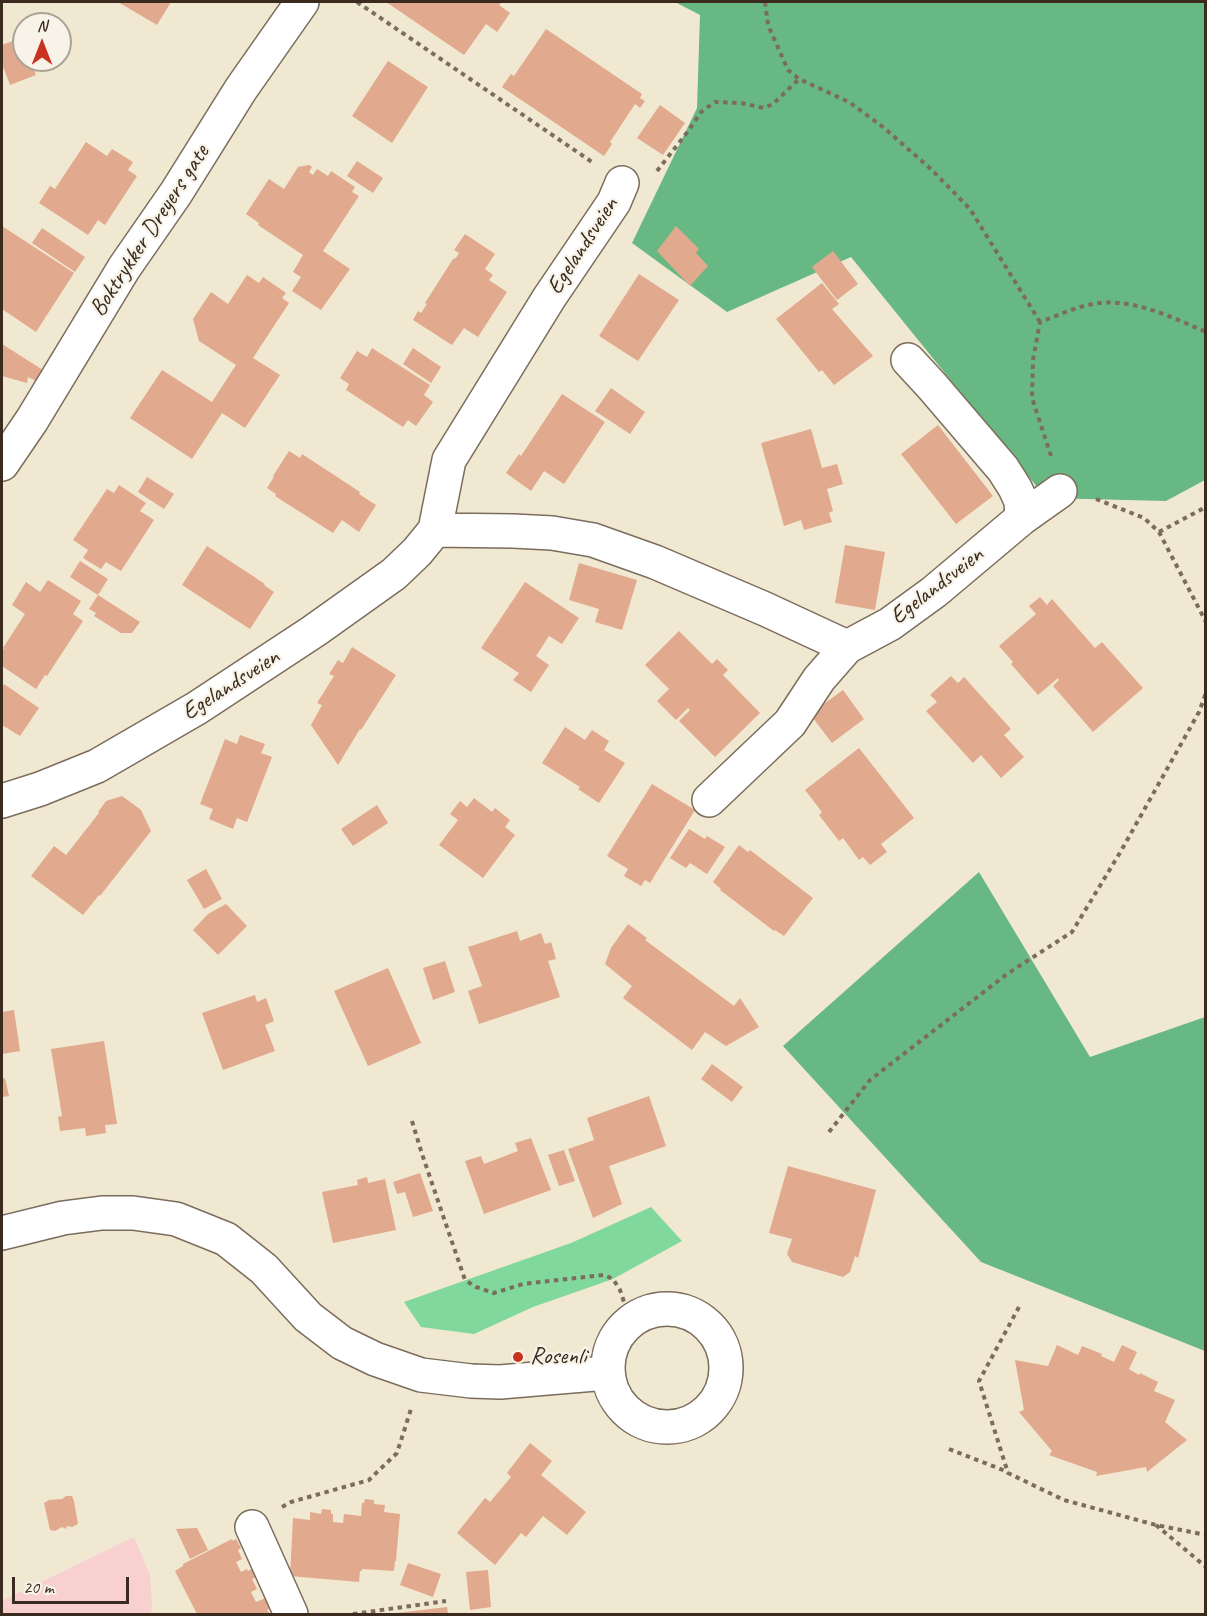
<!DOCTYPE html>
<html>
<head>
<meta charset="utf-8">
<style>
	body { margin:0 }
	#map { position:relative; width:1207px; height:1616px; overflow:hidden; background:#f1e8d1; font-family:Caveat,sans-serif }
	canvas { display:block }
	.frame { position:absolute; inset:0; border:3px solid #3b2a1e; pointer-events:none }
	.north { position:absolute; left:12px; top:12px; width:60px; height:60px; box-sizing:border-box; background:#f7f3e8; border:2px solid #aca397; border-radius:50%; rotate:0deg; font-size:16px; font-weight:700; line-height:24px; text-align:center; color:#3b2a1e }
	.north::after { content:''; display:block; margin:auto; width:21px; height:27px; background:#c8321e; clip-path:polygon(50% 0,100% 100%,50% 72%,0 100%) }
	.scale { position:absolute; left:12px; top:1577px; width:117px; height:27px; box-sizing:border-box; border:3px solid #3b2a1e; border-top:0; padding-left:8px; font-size:18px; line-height:21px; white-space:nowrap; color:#3b2a1e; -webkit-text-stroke:4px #f7f3e8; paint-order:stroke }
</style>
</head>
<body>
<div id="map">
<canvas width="1207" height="1616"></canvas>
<div class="frame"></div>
<div class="north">N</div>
<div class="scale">20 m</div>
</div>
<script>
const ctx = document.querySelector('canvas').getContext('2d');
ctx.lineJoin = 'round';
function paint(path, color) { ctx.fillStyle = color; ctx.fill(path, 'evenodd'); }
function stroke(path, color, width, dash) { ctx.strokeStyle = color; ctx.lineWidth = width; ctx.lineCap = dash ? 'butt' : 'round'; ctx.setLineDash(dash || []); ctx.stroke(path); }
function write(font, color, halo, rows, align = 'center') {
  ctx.font = font + ' Caveat,sans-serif'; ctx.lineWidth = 4.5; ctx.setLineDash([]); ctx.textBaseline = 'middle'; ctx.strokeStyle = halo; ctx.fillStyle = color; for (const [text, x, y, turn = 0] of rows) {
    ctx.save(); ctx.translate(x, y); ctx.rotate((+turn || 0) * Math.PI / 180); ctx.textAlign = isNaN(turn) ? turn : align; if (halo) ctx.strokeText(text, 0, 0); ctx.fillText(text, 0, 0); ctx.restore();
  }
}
const built = new Path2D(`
	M134,1537L150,1575L152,1605L151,1614H2V1601Z`);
const green = new Path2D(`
	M651,1207L682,1241L613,1279L533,1307L474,1334L421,1327L404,1302L571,1243Z`);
const forest = new Path2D(`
	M675,2H1205V480L1166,501L1046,498L851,257L727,312L632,243L697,108L700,15Z
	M979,872L1090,1057L1205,1017V1351L981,1262L783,1046Z`);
const building = new Path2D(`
	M118,2H171L157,25Z
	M386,2H502L499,5L510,13L497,32L486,24L464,55Z
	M546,29L642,94L640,98L645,101L640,108L635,104L610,142L612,144L604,156L502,87L511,74L514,76Z
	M21,38L24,44V60H30L36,75L10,85L2,64V45Z
	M388,61L428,87L392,143L352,116Z
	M660,105L685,123L663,155L637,138Z
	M86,142L107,156L112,149L133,162L128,170L137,176L105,225L98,220L88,235L39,203L50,186L55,189Z
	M357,161L383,178L373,193L347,176Z
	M309,165L312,167L309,172L313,175L317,169L328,176L331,171L355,187L352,192L359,196L323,251L350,269L321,310L292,291L301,277L293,272L303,255L258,225L259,223L246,214L269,179L284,189L298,167Z
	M2,226L74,273L36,332L2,309Z
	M676,226L699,249L696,253L708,266L690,286L657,251Z
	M42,228L85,257L75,272L32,243Z
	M465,234L495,254L485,269L493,275L489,280L507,292L478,337L464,328L452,345L413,320L418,311L421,313L427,304L425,303L453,259L456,258L459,253L454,250Z
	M833,251L858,284L837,300L812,267Z
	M639,274L679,300L638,361L599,336Z
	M247,275L259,283L263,277L286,293L282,298L289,303L253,358L280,375L245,428L222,413L192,459L130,418L162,370L212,402L236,365L199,341L193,319L211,292L228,304Z
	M822,283L839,304L832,309L873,356L834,385L822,370L819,372L776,319Z
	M2,344L43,370L36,381L28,377L27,383L2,376Z
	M372,348L430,385L424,395L433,402L416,426L408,420L403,427L346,390L349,384L340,378L357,351L367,357Z
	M413,348L441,367L431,383L403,364Z
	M611,388L645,412L630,434L595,411Z
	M562,394L605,422L564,484L544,471L531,491L506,473L519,454L521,456Z
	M938,425L993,496L956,524L901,454Z
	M811,429L822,468L837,464L843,484L827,489L833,511L829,513L832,522L804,530L801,520L784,526L761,443Z
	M289,451L300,458L302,454L360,492L359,494L376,505L359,532L342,520L333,533L275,496L276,494L267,488L274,477L273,476Z
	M147,477L174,494L164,509L138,492Z
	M119,485L146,503L140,511L154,520L121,571L106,562L101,569L83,558L88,550L73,540L107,489L114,493Z
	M845,545L885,552L875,610L835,603Z
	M207,546L265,584L264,585L274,592L250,629L182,585Z
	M80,561L108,579L98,595L70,577Z
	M579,563L637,580L622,630L595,622L599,609L569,600Z
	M48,580L81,601L73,614L83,621L47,676L45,675L36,689L2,666V652L4,648H3L25,614L12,605L26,582L40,592Z
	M525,582L579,618L562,644L549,636L536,656L549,665L531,692L513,680L519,673L481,648Z
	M98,595L140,622L132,633H121L94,616L96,613L89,609Z
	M1040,597L1047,605L1052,599L1095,648L1102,642L1143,688L1093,732L1053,686L1059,680L1058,678L1038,695L1011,664L1013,662L999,646L1036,614L1029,606Z
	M679,631L712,664L717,659L728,670L723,675L760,713L715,757L679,721L690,710L688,708L676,720L657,701L669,689L645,665Z
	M352,647L396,675L361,730L360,729L338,765L311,725L322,705L317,703L334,676L329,674L338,660L343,663Z
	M951,676L958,683L964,677L1011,729L1004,735L1024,757L1001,778L981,755L973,763L926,711L937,702L930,695Z
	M4,684L39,708L20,736L2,725V688Z
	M843,690L864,719L832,743L810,714Z
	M565,727L585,740L592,730L609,741L604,750L625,763L599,803L578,789L580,787L542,763Z
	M240,735L265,744L261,753L272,757L247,822L237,818L233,829L209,819L213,809L200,804L225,739L237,744Z
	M859,748L914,818L881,844L887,852L870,865L863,857L859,860L843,838L839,841L819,815L822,812L805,790Z
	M652,784L695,810L650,883L645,880L641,886L624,876L628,869L607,856Z
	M122,796L141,810L151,831L100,896L99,895L83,915L31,876L54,846L66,855L99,813L98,812L106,801Z
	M474,798L492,812L495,808L510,820L505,827L515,835L483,878L439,845L458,820L450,814L460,801L467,807Z
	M377,805L388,823L353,846L341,829Z
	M689,829L705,839L707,836L725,847L707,874L690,863L686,868L670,858Z
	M739,845L748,852L750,850L813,898L784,936L775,930L774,931L720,890L721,889L713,882Z
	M206,869L222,899L204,909L187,880Z
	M226,904L247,926L218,955L193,930L208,914Z
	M628,924L647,938L645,940L734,1006L740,998L759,1027L726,1046L705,1032L692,1050L623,998L632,986L605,964L611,948Z
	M517,931L520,941L541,933L545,944L551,942L556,959L548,961L560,997L479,1024L468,991L482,986L468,947Z
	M445,961L455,992L433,1000L423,968Z
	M388,968L421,1043L368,1066L334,991Z
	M255,995L257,1002L266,998L274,1021L265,1025L275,1051L223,1070L202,1013Z
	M14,1010L20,1051L2,1054V1012Z
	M104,1041L117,1124L105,1125L106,1133L86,1136L85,1128L60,1131L58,1117L62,1116L51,1049Z
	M712,1064L743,1087L732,1102L701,1079Z
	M5,1078L9,1096L2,1097V1079Z
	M649,1096L666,1146L609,1166L622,1204L593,1218L568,1149L594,1140L587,1118Z
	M531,1138L551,1190L484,1214L465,1161L481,1156L484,1164L518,1151L515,1143Z
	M564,1150L575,1181L559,1186L548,1155Z
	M788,1166L876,1190L858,1258L855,1256L850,1272L843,1277L792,1262L787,1254L792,1239L769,1233Z
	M420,1173L433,1211L413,1217L405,1192L397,1194L393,1182Z
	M367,1177L368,1183L385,1179L396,1230L333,1243L322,1192L358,1185L357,1180Z
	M1057,1345L1078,1355L1082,1346L1102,1354L1101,1356L1114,1362L1122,1345L1137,1352L1129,1369L1139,1375L1140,1373L1158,1382L1154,1391L1175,1400L1165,1422L1187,1440L1147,1472L1146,1467L1096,1476L1097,1472L1049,1455L1052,1451L1019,1412L1024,1410L1015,1360L1048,1366Z
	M530,1443L552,1461L541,1475L586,1512L567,1535L543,1516L526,1537L521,1533L495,1565L457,1533L485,1498L490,1502L511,1477L507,1473Z
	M66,1496H72L74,1501L78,1524L72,1527L67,1526L66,1529L62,1527L55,1531L50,1530L44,1503L49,1500L62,1499Z
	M365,1499L374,1500V1504L385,1505L384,1512L400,1514L396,1561H395L394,1571L362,1569V1571H360L359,1582L290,1576L293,1518L310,1520V1512L321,1514L322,1509L331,1510V1514H333V1522L343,1523L344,1514L361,1516L362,1503H364Z
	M197,1528L208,1550L190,1559L176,1529Z
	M232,1539L233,1541L236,1539L241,1548L238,1550L242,1559L236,1562L241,1572L247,1569L248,1571L252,1569L256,1577L252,1579L257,1589L251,1592L256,1602L266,1598L271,1607L267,1610L270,1614H197L175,1571L183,1566V1564Z
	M408,1563L441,1574L433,1597L400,1585Z
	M488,1570L491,1607L470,1610L466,1572Z
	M447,1607L448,1614H397V1613Z`);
const path = new Path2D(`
	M357,2L592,162
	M765,2L768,25L788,70L799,79L849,102L883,127L932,170L970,209L1040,322
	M657,171L689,130L701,112L715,102L741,103L764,108L773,104L799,79
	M1051,456L1032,398L1033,360L1040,322C1057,316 1075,307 1093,304C1131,297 1172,317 1206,332
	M1096,499L1144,518L1159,532L1206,622
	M1159,532L1206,507
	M412,1121L422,1154L465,1280L476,1287L494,1293L523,1284L604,1275L613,1279L620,1290L630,1320
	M829,1132L870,1080L1007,974L1072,932L1121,851L1199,712L1206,693
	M1019,1307L979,1381L1008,1473L1064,1500L1156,1525L1206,1535
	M949,1449L1008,1472
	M282,1507L291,1502L369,1480L397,1453L411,1409
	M1156,1525L1206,1567
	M353,1614L446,1601`);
const minor = new Path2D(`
	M908,360L932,386L1003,469L1015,488L1021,501L1022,518
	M2,464L32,420L124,268L176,193L241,89L302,2
	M435,530L449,460L549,298L614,202L622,183
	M709,800L790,723L819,679L847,647
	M2,801L40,789L97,766L197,708L314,631L394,574L417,552L435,530L513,531L552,533L593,540L655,562L765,609L847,647L890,624L934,592L1022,518L1060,491
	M2,1233L63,1218L102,1213H133L176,1219L226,1239L264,1269L308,1317L342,1343L375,1359L421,1375L471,1381L500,1382L607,1373
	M608 1368a59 59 0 1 1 118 0a59 59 0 1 1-118 0Z
	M252,1527L291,1614`);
const markers = [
	[518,1357,6,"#c8321e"]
];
const streetNames = [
	["Boktrykker Dreyers gate",150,231,-57],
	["Egelandsveien",583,246,-57],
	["Egelandsveien",937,586,-38],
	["Egelandsveien",231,685,-33]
];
const poiNames = [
	["Rosenli",530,1357]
];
paint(built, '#f7d0cf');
paint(green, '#81d89c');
paint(forest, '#68b884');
paint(building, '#e1a98d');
stroke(minor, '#7b6c5d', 36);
stroke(path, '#7b6c5d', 4, [4.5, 4.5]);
stroke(minor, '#fff', 33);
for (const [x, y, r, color] of markers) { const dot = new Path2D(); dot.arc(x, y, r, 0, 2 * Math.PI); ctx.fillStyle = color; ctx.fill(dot); stroke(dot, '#f7f3e8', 2); }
write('24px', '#3b2a1e', '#f7f3e8', streetNames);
write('24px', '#3b2a1e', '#f7f3e8', poiNames, 'left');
</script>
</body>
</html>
